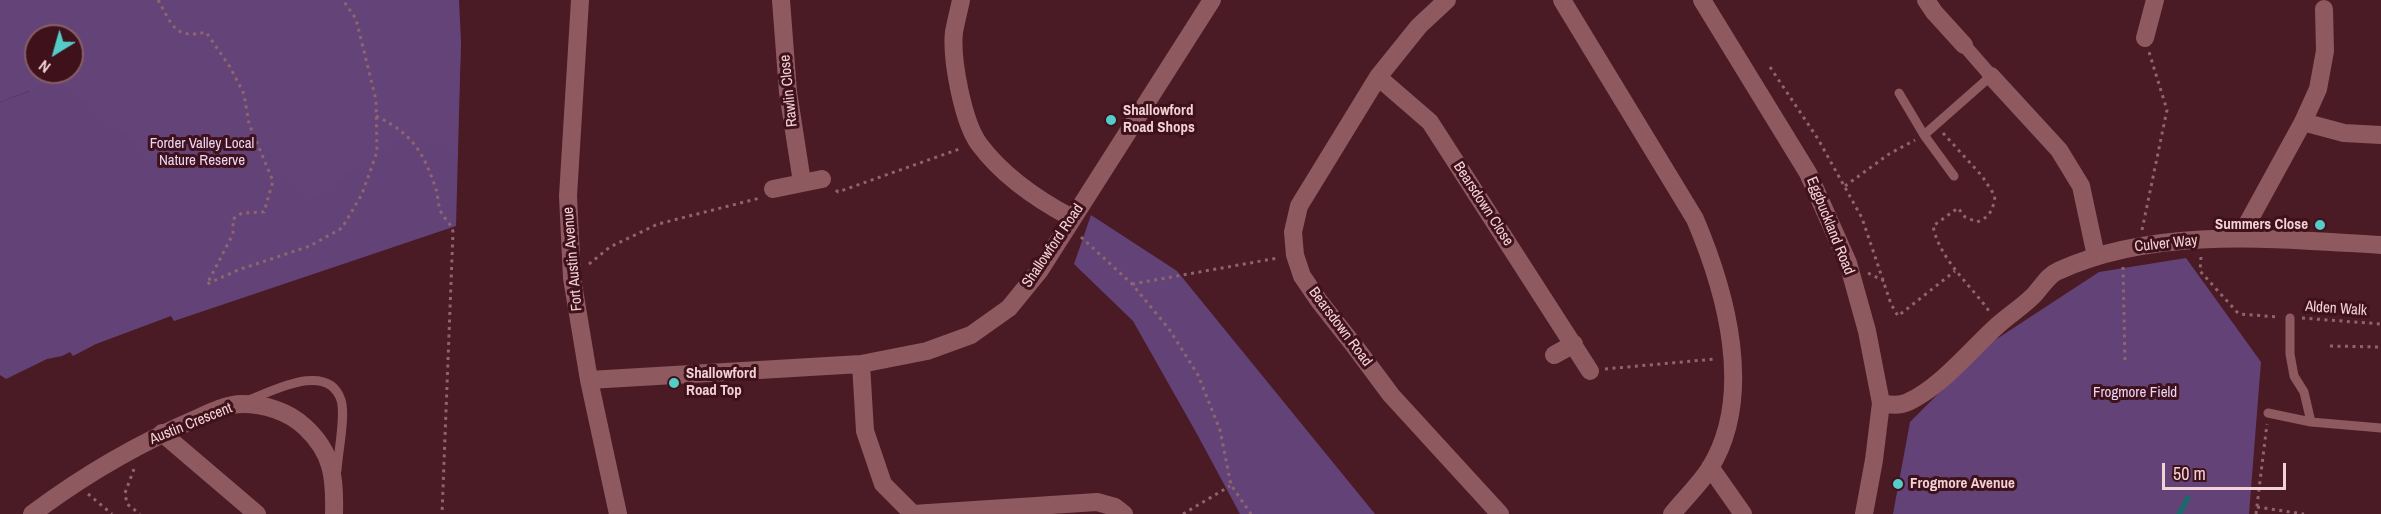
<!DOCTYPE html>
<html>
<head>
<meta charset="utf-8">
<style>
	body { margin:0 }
	#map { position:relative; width:2381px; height:514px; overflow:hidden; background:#4a1b24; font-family:"Archivo Narrow",sans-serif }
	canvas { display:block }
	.north { position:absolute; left:24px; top:24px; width:60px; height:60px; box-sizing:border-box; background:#3f111a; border:2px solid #875e65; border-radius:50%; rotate:217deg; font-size:16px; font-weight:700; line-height:24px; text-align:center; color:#f2d2d5 }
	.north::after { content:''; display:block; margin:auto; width:21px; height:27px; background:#54cdc8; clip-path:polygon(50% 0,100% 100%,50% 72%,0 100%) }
	.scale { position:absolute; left:2162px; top:463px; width:124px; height:27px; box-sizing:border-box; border:3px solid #f2d2d5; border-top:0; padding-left:8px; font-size:18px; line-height:21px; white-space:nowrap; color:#f2d2d5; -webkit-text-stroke:4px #3f111a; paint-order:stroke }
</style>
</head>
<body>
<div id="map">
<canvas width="2381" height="514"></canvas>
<div class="north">N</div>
<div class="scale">50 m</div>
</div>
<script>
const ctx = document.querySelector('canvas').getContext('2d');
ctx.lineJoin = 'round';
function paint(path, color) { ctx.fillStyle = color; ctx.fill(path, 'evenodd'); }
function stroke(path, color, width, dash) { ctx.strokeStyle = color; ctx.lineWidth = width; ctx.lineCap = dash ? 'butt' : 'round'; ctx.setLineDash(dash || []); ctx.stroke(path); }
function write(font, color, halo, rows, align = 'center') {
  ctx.font = font + ' "Archivo Narrow",sans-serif'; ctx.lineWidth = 6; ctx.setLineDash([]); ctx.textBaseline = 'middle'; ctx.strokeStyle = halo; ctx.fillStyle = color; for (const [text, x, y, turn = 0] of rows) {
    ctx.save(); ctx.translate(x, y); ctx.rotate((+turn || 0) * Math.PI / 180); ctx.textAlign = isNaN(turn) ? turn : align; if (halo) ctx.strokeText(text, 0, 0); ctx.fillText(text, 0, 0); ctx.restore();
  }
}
const green = new Path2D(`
	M25,0L461,41L456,226L174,321L171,316L96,344L73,356L70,352L62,356L47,359L6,379L0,375V102L30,91ZM36,36H72V72H36Z
	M1091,215L1177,271L1375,514H1240L1197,434L1133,321L1074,264Z
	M2186,258L2261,362L2249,514H1893L1910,422L1986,346L2099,272Z`);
const forest = new Path2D(`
	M0,0H459L461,41L457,146L394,140L313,199L261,143L167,168L59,80L0,102ZM36,36H72V72H36Z`);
const stream = new Path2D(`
	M2179,514L2188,498`);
const path = new Path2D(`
	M158,0C172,24 174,40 206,32L230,67L244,94L249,124L273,181L264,212L242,213L233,219V234L207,284L238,270L310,246L342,228L362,194L377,152L376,100L356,19L343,0
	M1770,67L1818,139L1862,218L1891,304L1898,316L1955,271
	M376,116C413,134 423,152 436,189C438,196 438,206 441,212C445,220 451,223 453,232L442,514
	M1943,133L1982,176L1995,196C1993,210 1990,217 1977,222L1965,217L1958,208L1933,226C1940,260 1969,283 1989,311
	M1845,186L1889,154L1915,140
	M836,190L838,192L962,148
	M2142,230L2167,110L2149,52
	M1081,237L1132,284L1169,329L1198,375L1220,430L1231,485L1251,514
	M2201,257L2200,271L2237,312L2240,314L2278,317
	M589,264L610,247L658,224L760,198
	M2123,267L2125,363
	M1868,273L1884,281
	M1132,284L1278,258
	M2302,318L2381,324
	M2330,346L2381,347
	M1605,369L1715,359
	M134,469L125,493L127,504L140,514
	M88,494L112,514
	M2257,507L2304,514
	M1183,514L1230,486
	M2256,514L2267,424`);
const service = new Path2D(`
	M1899,93L1924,135L1954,176
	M1924,135L1991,76
	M2290,318V354L2294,376L2304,392L2311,422
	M249,400C273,391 328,361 341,400C346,416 338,452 337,470
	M2268,413L2311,422L2381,428`);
const pedestrian = new Path2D(`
	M1964,45L1991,76`);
const minor = new Path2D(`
	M580,0L568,196L572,278L589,380L618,514
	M781,0L788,92L802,182
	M961,0C959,10 956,21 954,32C951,59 963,122 979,144C1002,175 1038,200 1072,218
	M1447,0L1419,26L1378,77L1299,206L1293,232L1295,255L1302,276L1319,301L1356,348L1391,395L1500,514
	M1562,0L1695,219C1726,292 1755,395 1710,468C1700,484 1684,499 1672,514
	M1702,0L1808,173L1848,263L1867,331L1881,403L1874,460L1864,514
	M1926,0L1934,12L1964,45
	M2145,38L2155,0
	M1991,76L2059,150L2081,186L2096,256
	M1378,77L1430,122L1590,371
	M2303,122L2344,133L2381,135
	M773,189L822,179
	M2240,237L2303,122L2318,89L2325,51L2324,9
	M1554,355L1574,344
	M861,364L865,431L883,484L913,514L1097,502L1115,507L1124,514
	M589,380L861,364L927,351L971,335L1009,308L1040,270L1212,0
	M1881,403C1890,405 1900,406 1908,402C1941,387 1970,350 1998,325C2009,315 2022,307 2033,296C2041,288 2048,275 2058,271C2156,226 2276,239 2381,245
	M162,433L257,514
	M1710,467L1743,514
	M32,514C84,475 139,443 198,418C211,412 228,404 242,404C264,404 288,411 305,427C333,453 335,478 334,514`);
const markers = [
	[1111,120,6,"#54cdc8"],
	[2320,225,6,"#54cdc8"],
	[674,383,6,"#54cdc8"],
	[1898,484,6,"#54cdc8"]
];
const streetNames = [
	["Rawlin Close",789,91,-96],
	["Bearsdown Close",1483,204,57],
	["Eggbuckland Road",1830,226,68],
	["Culver Way",2166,244,-6],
	["Shallowford Road",1053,246,-56],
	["Fort Austin Avenue",573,259,-95],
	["Alden Walk",2336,309,4],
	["Bearsdown Road",1340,327,53],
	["Austin Crescent",191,424,-22]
];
const poiNames = [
	["Shallowford",1123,111],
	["Road Shops",1123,128],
	["Summers Close",2308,225,"right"],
	["Shallowford",686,374],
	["Road Top",686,391],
	["Frogmore Avenue",1910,484]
];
const parkNames = [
	["Forder Valley Local",202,144],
	["Nature Reserve",202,161],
	["Frogmore Field",2135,393]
];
paint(green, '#634377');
paint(forest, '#644379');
stroke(stream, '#186b68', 5);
stroke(path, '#8e656c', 3, [3, 4.5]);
stroke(service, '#8f5960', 9);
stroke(pedestrian, '#8f5960', 14);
stroke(minor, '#8f5960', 18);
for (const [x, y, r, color] of markers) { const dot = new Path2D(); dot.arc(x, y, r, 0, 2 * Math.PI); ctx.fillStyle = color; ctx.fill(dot); stroke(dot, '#3f111a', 2); }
write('15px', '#f2d2d5', '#3f111a', streetNames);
write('bold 15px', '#f2d2d5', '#3f111a', poiNames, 'left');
write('15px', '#e9d5f7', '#3f111a', parkNames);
</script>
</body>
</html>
